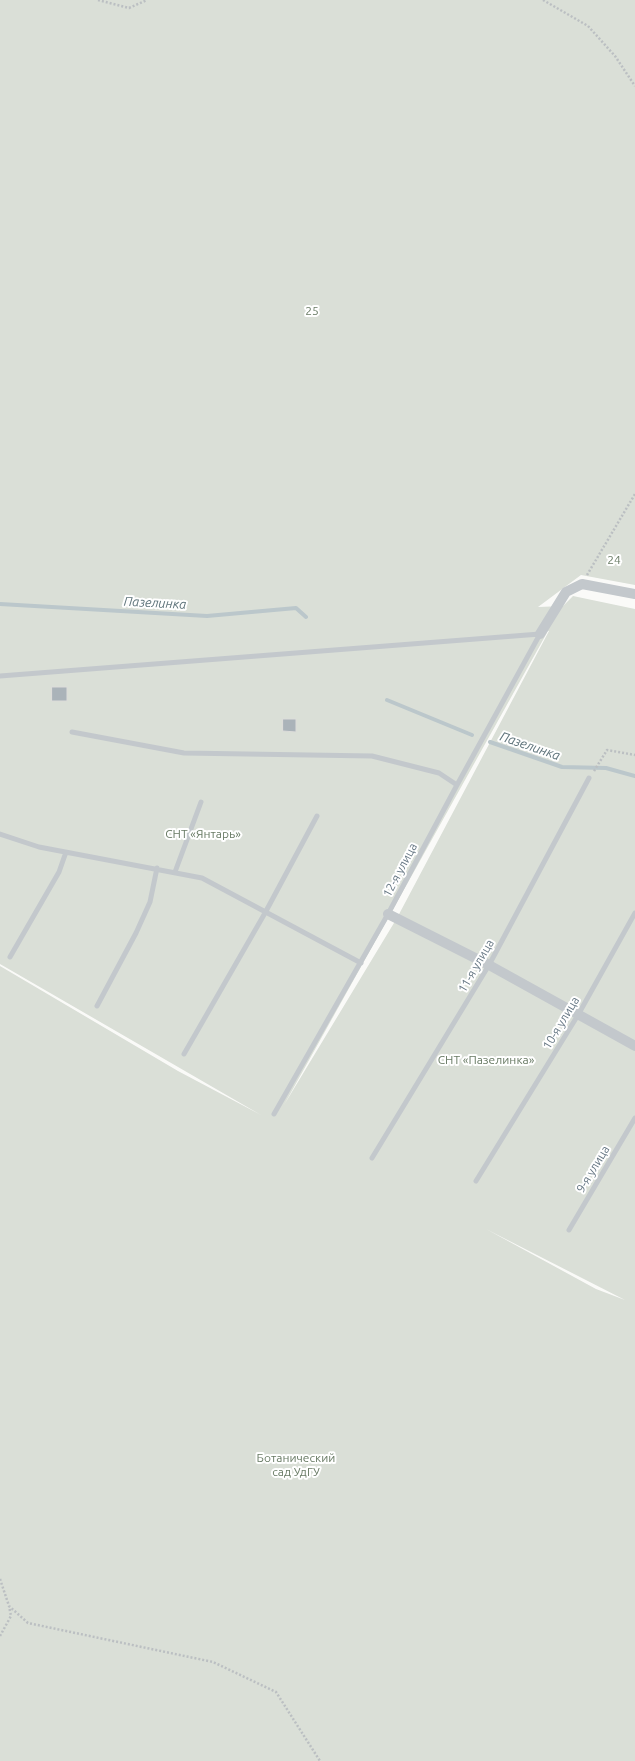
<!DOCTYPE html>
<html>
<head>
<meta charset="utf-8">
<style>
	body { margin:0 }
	canvas { display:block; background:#fafaf8 }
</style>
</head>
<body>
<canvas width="635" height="1761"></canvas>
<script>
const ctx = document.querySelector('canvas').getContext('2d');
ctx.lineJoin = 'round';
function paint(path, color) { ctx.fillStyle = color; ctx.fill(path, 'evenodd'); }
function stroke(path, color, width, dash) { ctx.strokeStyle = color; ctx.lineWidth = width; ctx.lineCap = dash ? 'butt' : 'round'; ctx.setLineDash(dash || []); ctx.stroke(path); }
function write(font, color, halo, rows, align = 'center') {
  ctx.font = font + ' Ubuntu,sans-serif'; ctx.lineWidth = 4; ctx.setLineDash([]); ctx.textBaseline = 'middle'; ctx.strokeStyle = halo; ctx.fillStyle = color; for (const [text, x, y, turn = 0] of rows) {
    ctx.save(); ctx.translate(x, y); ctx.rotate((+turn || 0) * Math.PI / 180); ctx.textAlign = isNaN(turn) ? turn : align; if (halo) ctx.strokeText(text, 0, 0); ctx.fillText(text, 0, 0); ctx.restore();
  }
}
const green = new Path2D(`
	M0,0H635V585L581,575L538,607L563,606L573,596L635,609V1761H0V966L178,1071L261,1115L0,964ZM549,631L397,918L284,1105L548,631ZM486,1229L625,1300L596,1289Z`);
const stream = new Path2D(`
	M0,604L207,616L296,608L306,617
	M387,700L472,735
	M490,742L562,767L606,768L635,776`);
const building = new Path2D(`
	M52,687H67V701H52Z
	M283,719H296V732L283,731Z`);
const path = new Path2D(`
	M98,0L129,8L147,0
	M543,0L588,26L615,56L635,86
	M587,575L635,494
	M594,771L607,750L635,755
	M0,1579L9,1606L28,1623L213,1662L276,1692L320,1761
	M0,1636L11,1616L9,1606`);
const lane = new Path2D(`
	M0,676L540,634
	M72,732L184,753L372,756L439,773L457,785
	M0,834L39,847L202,878L361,963
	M175,872L201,802
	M10,957L59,872L66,852
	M97,1006L136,933L150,902L157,868
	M184,1054L265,913L317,816
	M274,1114L388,914L457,785L540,634
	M372,1158L489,965L589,778
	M476,1181L578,1015L635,913
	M569,1230L635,1118`);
const street = new Path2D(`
	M540,634L566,592L582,584L635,594
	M388,914L489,965L635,1046`);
const parkNames = [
	["25",312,311],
	["24",614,560],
	["СНТ «Янтарь»",203,834],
	["СНТ «Пазелинка»",486,1060],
	["Ботанический",296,1458],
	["сад УдГУ",296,1472]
];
const streetNames = [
	["12-я улица",400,870,-62],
	["11-я улица",476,966,-60],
	["10-я улица",561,1023,-59],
	["9-я улица",593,1169,-59]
];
const waterNames = [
	["Пазелинка",155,603,3],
	["Пазелинка",530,746,19]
];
paint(green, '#dadfd7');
stroke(stream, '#bbc7cb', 4);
paint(building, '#aab3b9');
stroke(building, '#dcdcda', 1);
stroke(path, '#bbbfc2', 2.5, [2, 2]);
stroke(lane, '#c3c8cc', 5);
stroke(street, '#c3c8cc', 10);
write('12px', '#687a64', '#fff', parkNames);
write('12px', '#657683', '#fff', streetNames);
write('italic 13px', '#60757c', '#fff', waterNames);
</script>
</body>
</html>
